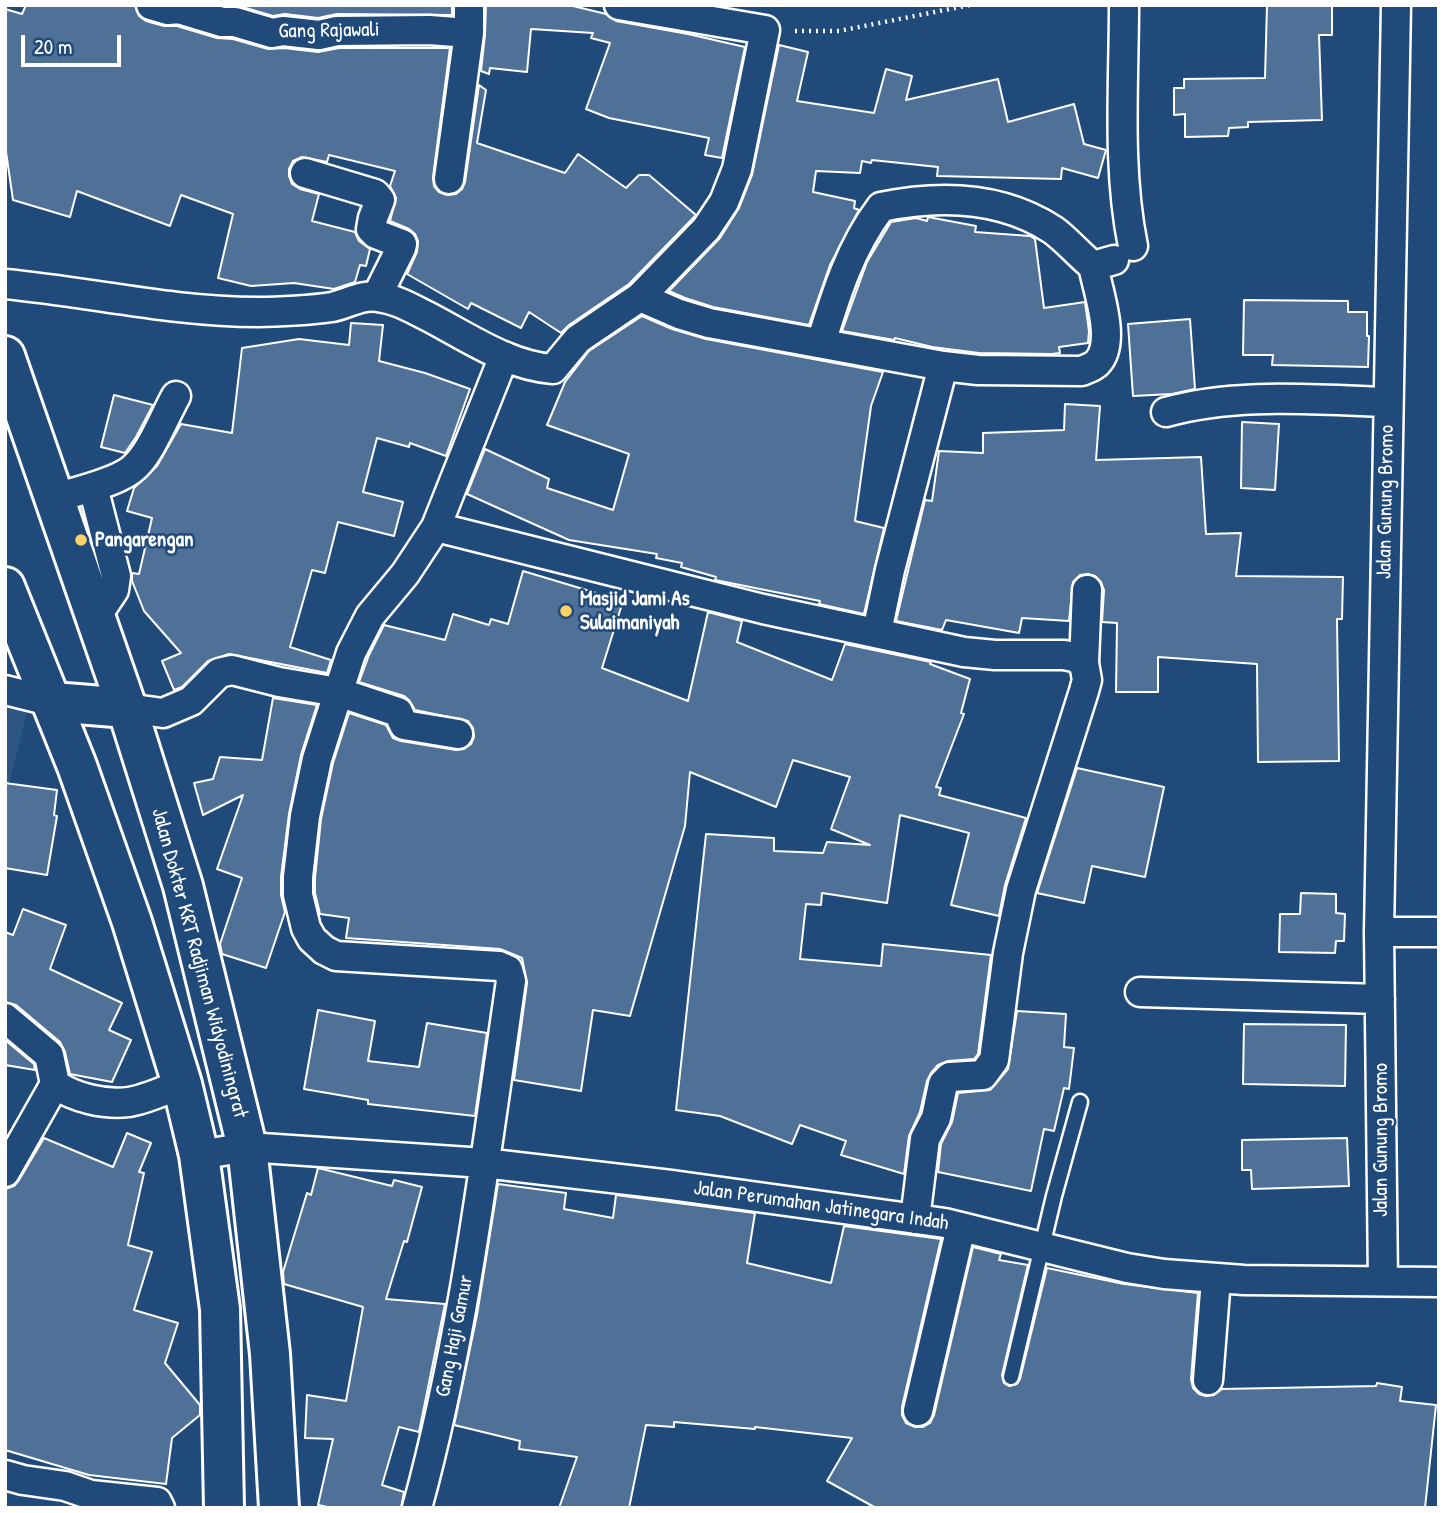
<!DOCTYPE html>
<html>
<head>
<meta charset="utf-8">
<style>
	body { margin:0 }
	#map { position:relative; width:1444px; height:1513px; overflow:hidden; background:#1f4a7a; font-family:"Patrick Hand",sans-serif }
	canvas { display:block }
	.frame { position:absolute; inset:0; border:7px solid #fff; pointer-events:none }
	.scale { position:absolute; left:21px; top:35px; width:100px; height:32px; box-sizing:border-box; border:4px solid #fff; border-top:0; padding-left:9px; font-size:21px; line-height:24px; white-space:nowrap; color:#fff; -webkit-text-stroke:5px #1f4a7a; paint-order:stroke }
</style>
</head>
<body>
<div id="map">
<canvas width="1444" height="1513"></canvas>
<div class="frame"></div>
<div class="scale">20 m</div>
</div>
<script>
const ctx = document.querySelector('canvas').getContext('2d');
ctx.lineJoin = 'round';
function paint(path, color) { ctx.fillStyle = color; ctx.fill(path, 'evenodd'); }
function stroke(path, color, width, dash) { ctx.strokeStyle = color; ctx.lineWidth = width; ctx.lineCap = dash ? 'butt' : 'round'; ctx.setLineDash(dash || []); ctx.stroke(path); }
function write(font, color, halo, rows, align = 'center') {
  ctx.font = font + ' "Patrick Hand",sans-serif'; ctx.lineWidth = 5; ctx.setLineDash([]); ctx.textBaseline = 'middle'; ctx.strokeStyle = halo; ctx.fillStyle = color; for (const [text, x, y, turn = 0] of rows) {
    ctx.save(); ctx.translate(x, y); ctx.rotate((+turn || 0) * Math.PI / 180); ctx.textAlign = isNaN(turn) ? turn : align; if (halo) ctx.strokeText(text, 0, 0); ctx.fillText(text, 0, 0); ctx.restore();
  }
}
const built = new Path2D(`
	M5,696L30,702L5,800Z`);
const building = new Path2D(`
	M26,5H135L139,16L146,21L164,26H177L217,38L233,39L268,49L284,48L318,52L339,48H450L433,177L434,186L439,192L447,195L456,194L462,189L465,182L479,85L486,90L477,143L565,173L578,154L626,188L639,175H649L696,215L629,284L569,325L561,333L529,312L521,328L471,303L468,309L407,274L417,252L418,241L415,234L409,229L390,221L396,198L390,186L395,171L329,155L327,162L302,157L293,161L289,169V176L292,184L300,189L319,194L312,221L355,232L359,241L370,249L366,266L360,265L355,282L334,289L294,283L251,286L218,278L233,214L181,195L170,226L77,191L70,217L13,200L5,145V9L22,14Z
	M224,5H452V15L337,14L318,18L285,14L273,16L239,6Z
	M486,5H569L606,14L616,21L688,34L745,47L722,158L705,155L709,138L609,118L586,109L610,43L591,38L593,33L531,29L527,72L490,68L489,74L481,71L485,35Z
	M1267,5H1332V35H1319L1322,120L1248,122V127L1229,128L1228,136L1185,137V114L1174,115V88H1184V79L1265,78Z
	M779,45L808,52L797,101L874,113L886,69L912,76L906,100L998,79L1008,122L1074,104L1084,144L1106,150L1098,178L1062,168L1061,179L937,176L938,167L872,160L871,163L862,161L860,173L816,171L813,192L855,201L854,208L859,210L830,265L809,325L713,307L685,298L669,291L720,238L739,208L752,175Z
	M928,217L976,226L975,232L1030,236L1035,239L1044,308L1085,302L1089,331L1088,343L1059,347L1060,353L1052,354L979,353L932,347L895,338L894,340L842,331L867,262L891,222L916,218L927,221Z
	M1244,300L1348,301V312H1367V336H1369L1368,367L1272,365L1273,355H1243Z
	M642,316L672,329L706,339L883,372L871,406L855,521L884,528L864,614L819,604L820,601L715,580L716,577L681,567L682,563L656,558L657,554L569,540L467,494L485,449L549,479L547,488L613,510L629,454L547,425L565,382L589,351Z
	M1190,319L1195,389L1172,394L1133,396L1128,324Z
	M351,323L383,325L379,361L425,373L470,389L446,456L410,443L409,447L377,438L363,492L403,502L394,536L338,522L325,573L312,570L290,647L331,660L327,673L229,654L208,661L182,687L174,690L162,661L181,653L144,611L132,581V573L139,574L152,518L127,511L134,488L157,466L181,424L232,433L242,348L299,339L349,345Z
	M114,395L153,405L136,437L125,453L101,447Z
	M1065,404L1100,406L1096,460L1201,457L1206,534L1241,533L1236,576L1343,577L1342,619H1337L1339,761L1258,762L1257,664L1158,657V692H1116L1117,623L1102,622L1104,590L1101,582L1095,576L1088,574L1080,575L1073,582L1069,621L1022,618L1019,633L946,620L942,630L896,621L925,500L932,501L939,451L983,453V433L1064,430Z
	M1242,422L1279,424L1275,490L1241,488Z
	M523,571L623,601L602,668L688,701L708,612L742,621L737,642L832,680L845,644L931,662L930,664L970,679L961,713L964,714L936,787L941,788L939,795L1026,818L1005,885L999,916L951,905L969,833L900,815L887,903L822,893L821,905L806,904L800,959L881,966L883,944L991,955L978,1054L974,1059L948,1061L938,1065L931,1073L927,1081L920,1112L909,1136L904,1174L841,1155L846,1141L800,1125L792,1144L720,1116L676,1110L706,834L774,838V851L823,853L827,842L870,845L831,829L850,777L793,760L776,807L690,772L685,826L630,1016L593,1010L581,1091L514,1080L527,983L522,958L500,949L346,938L349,918L320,914L315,893V878L321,819L333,763L349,713L386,725L393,738L401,741L456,750L464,749L471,744L474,737L473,728L468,721L415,710L409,700L404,696L359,682L369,655L384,625L445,640L453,614L489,625L491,619L508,624Z
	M273,698L317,705L301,755L289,814L281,877V895L285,912L266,968L222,954L220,944L242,878L217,869L243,795L203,815L194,783L213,779L220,757L262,760Z
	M1077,768L1164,787L1145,877L1092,866L1084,903L1037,893Z
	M5,783L57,790L54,815L57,816L47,875L5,868Z
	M1301,893L1336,894V913L1345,914L1344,941H1336L1335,953L1279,952L1280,914H1300Z
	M23,909L66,925L50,969L122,1003L109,1030L131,1040L112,1082L70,1074L65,1052L60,1042L16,1005L5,1002V932L13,935Z
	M318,1010L375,1021L368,1061L419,1067L427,1023L487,1033L475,1116L368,1104V1100L304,1089Z
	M1017,1011L1066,1014L1064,1047L1074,1048L1069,1089L1064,1088L1054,1131L1044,1129L1031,1191L938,1172L941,1144L952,1122L958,1093L990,1090L1008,1069Z
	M1244,1024L1346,1025L1345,1086L1243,1084Z
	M5,1040L34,1064L35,1070L5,1065Z
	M127,1133L151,1143L139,1172L144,1173L128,1245L152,1252L134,1310L178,1323L165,1363L200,1405V1415L172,1438L166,1484L89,1475L5,1450V1189L14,1186L19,1180L44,1138L113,1167Z
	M1347,1138L1349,1186L1252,1189L1251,1170H1242V1140Z
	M318,1168L392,1186L394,1180L422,1187L407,1242L404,1241L386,1299L445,1304L419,1432L399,1427L382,1485L404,1492L401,1508H332L318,1505L333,1439L305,1438L307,1395L346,1401L363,1307L284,1284L283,1272L307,1193L311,1195Z
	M498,1184L566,1193L564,1209L613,1218L616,1195L755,1213L747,1263L831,1283L844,1226L941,1239L902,1407V1415L906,1423L915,1427H923L930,1423L934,1415L973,1247L1001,1254L999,1260L1028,1265L1002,1375L1004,1383L1009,1386L1017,1384L1020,1379L1047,1268L1124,1284L1198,1293L1191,1379L1193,1388L1199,1394L1206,1396L1214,1395L1222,1389L1376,1386L1377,1383L1402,1387L1400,1401L1436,1405L1425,1508H876L827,1481L852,1438L755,1427V1429L674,1422V1427L646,1425L629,1508H559L577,1457L519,1449L520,1441L454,1425L477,1315Z`);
const path = new Path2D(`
	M795,31H839L970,5`);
const lane = new Path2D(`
	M1011,1377L1054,1196L1080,1102`);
const street = new Path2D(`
	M151,5L168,10L179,9L222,22H235L272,33L283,31L319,35L337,31L429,30L469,33
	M1124,5C1124,85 1117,168 1133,246
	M305,173L375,194L380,200L373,218L371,229L376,234L402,244L401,248L377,296
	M449,179L469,33V5
	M5,284C90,292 172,312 258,312C277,312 313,310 332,307C348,304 361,294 378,297C396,299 411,308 427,316C466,336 508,366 553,369L578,339L640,297L706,229L724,202L737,169L765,30L619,5
	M640,297L679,314L709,323L943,366L978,370L1082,371C1086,369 1093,367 1097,363C1117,343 1098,291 1093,266L1114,260
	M821,343C836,294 850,248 881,207C939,195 1001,196 1053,230C1067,240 1079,255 1093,266
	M1166,412C1238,392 1314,400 1388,402
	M93,487L116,576L114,590L96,617
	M54,498C75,492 114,483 131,470C150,456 164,417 176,396
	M436,527L763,609L964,652L995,655H1064L1074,657L1084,663L1087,680L1084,691L1021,890L1008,953L994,1060L983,1075L950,1077L943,1084L936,1118L925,1139L915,1219
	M877,632L890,570L943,366
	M1084,663L1087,590
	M5,690L53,702
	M127,708L163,713L191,701L219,673L232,670L279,682L338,692L398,712L404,725L458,734
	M1379,932H1439
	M1140,992L1380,999
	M5,1018L49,1055L55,1084C74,1098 105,1105 129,1102C147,1099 165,1090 182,1084
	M199,1155L247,1147L484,1163L671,1185L945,1223L1127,1268L1164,1274L1244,1280L1439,1282
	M5,1172L55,1084
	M1383,1281L1379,932L1396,5
	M1208,1380L1216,1279
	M918,1411L961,1227
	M5,1475L23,1480L65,1486L91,1495L157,1502L160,1508
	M417,1508C464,1336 485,1158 511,981L508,970L499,966L336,956L324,950L312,939L306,928L298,895V877L305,816L317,759L351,653L370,616L405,574L436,527L504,356`);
const primary = new Path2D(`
	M5,356L127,708L183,886L247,1147L270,1354L279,1508
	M5,587L77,766L132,922L182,1084L199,1155L220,1309L224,1508
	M53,702L127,708`);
const markers = [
	[81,540,7,"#ffd166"],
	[566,611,7,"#ffd166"]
];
const streetNames = [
	["Gang Rajawali",329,31,-1],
	["Jalan Gunung Bromo",1386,502,-89],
	["Jalan Dokter KRT Radjiman Widyodiningrat",199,963,75],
	["Jalan Gunung Bromo",1381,1140,-90],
	["Jalan Perumahan Jatinegara Indah",821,1206,8],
	["Gang Haji Gamur",455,1336,-79]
];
const poiNames = [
	["Pangarengan",95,540],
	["Masjid Jami As",580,599],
	["Sulaimaniyah",580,623]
];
paint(built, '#2e5683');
paint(building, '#507197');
stroke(building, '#fff', 2);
stroke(lane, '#fff', 19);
stroke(street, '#fff', 33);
stroke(primary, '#fff', 44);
stroke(path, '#fff', 4.5, [2, 5]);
stroke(lane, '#1f4a7a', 14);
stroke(street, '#1f4a7a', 28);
stroke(primary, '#1f4a7a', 38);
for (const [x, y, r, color] of markers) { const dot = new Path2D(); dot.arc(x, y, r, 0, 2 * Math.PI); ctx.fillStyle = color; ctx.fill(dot); stroke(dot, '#1f4a7a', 2.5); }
write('21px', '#fff', '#1f4a7a', streetNames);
write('bold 21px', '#fff', '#1f4a7a', poiNames, 'left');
</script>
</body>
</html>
